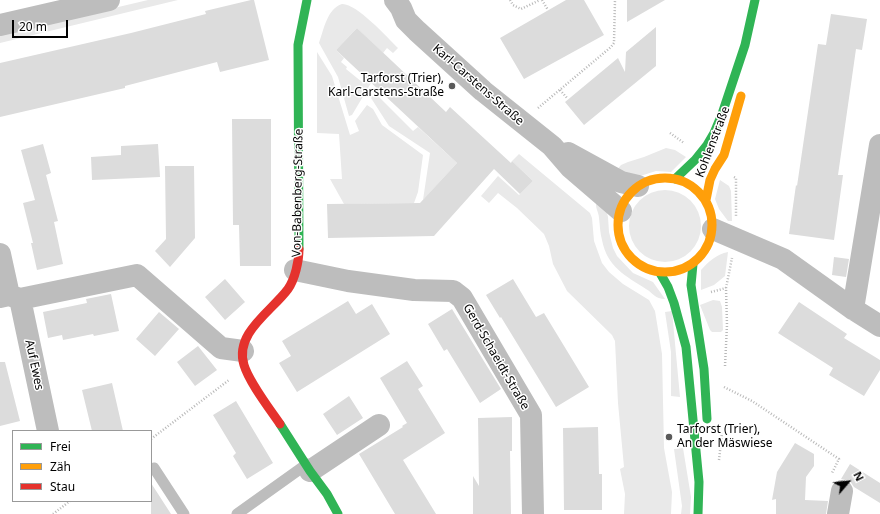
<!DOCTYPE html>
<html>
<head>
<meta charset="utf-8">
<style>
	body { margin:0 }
	#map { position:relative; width:880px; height:514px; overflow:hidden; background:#fff; font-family:"Noto Sans",sans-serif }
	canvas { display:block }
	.legend { position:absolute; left:12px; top:430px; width:140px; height:72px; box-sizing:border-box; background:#fff; border:1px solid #999; margin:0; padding:5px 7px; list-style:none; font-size:12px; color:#000 }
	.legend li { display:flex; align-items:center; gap:8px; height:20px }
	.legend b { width:20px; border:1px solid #999 }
	.north { position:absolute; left:828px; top:462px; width:40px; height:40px; -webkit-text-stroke:3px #fff; paint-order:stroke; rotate:62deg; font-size:11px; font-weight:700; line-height:16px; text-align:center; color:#000 }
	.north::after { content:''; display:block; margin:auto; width:14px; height:18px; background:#000; clip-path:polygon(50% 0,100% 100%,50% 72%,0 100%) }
	.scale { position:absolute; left:12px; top:20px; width:56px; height:18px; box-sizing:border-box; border:2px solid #000; border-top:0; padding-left:5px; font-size:12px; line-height:14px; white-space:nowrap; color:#000; -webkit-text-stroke:3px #fff; paint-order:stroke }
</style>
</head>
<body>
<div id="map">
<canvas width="880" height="514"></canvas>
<ul class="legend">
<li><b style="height:5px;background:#30b455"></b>Frei</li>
<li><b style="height:5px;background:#ff9f0a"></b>Zäh</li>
<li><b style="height:5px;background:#e5322d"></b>Stau</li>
</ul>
<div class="north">N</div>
<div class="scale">20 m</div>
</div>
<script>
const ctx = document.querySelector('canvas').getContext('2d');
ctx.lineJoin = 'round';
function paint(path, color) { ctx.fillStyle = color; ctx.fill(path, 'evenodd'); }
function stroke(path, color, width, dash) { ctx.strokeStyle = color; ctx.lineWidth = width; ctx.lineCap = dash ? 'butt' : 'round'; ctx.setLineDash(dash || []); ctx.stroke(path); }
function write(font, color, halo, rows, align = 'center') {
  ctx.font = font + ' "Noto Sans",sans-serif'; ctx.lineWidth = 3; ctx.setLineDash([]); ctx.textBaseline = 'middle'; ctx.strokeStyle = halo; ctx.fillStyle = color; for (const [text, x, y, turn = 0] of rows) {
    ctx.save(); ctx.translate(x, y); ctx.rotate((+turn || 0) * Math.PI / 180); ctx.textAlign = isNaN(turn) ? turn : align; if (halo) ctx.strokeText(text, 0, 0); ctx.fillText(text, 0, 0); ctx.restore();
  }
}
const green = new Path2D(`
	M148,0H178L0,43V35Z
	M342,4C356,3 387,37 398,48L393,53L387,48L383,53L357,28L336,50L344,58L341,62L347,67L346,69L362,82L366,78L371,83L352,115L349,116L338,77L319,43C324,29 327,9 342,4Z
	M317,52L332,76L350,135L359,131L355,121L367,105L373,109L382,125L423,155L418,192L414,203L344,204L330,179H342L339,134L317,133Z
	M375,93L413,131L418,127L457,163L423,200L430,153L389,126L371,98Z
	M666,148L675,150L686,157L671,172L656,171L637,177L615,172L621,165L628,162L644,157Z
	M519,154L590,213L592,218L594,241L602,263L609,272L623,284L649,300L655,311L662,354L664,448L672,492L671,514H624L625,494L620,469L624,467L618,403L615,341L612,335L567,291L553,264L549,246L544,234L517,208L498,193L489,203L481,196L498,176L519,195L533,181L512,161Z
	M720,180L729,186L731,191L732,221H728L719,209L715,199Z
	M629 226a36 36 0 1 1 72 0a36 36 0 1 1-72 0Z
	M597,201L606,209L608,217L609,232L613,248L617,256L633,273L653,282L665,299C655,299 653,293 646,289C626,276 607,267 602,240C600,233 600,226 599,218C599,212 594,207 597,201Z
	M728,252L725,276L714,285L701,290V270C708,262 717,254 728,252Z
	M713,300L720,301L722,307L723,330L721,332H712L710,330L700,305Z
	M672,311L680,397L671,396V352L665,312Z
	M683,448L691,497L690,514H681L682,506L674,449Z`);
const building = new Path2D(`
	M251,0H254L269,60L220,72L217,62L125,86V88L0,117V63L131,33L206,14L205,11Z
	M566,0H584L604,35L524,79L500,38Z
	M627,0H665L627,22Z
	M831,14L867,19L862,50L856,49L838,175H843L834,240L789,234L796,185L797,186L818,44L826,45Z
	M656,27V66L584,125L565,102L618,58L625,72L626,52Z
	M357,28L446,112L450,107L511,163L512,161L533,181L520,194L494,169L434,236L328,238L327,204L420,203L457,163L336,50Z
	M232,119H271V266H240L239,225H233Z
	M43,144L51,173L46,175L58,221L54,222L63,264L37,270L31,243H33L23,203L35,200L21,150Z
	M158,144L160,177L92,180L91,157L121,155V146Z
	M165,166H194L195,238L170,267L155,251L166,239Z
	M834,257L849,259L846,277L832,275Z
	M225,279L245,302L225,320L205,297Z
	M513,279L536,317L544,313L589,387L556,407L501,317L500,318L486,295Z
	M111,294L119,331L94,336L93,334L63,340L62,335L48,338L43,312L87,303L86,299Z
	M348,301L356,314L372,304L390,334L297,392L279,363L291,356L282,341Z
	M799,302L847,334L844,338L880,360V370L864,396L829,375L833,368L778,333Z
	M452,309L501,389L480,403L447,349L444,351L428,324Z
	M159,312L179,329L155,356L136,339Z
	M198,346L217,370L195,386L177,362Z
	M407,361L423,386L418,389L445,433L403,460L436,514H395L359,454L403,427L402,426L407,423L380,378Z
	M0,362H5L20,421L0,426Z
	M112,383L123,431H92L82,390Z
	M349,396L363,418L337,435L323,414Z
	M236,401L273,463L247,479L233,456L236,453L213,415Z
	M512,417V451H510L511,514H473V476L479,486L478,418Z
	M598,427L599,474H602V510H564L563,428Z
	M795,443L814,454V466L806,477L805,500L828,501L826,514H776V499L772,500L777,472Z
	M850,464L880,483V503L854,487L850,481L841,479Z
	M151,483L171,514H151Z`);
const path = new Path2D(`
	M510,0L513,5L521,9L540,0
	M542,0L548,10
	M560,90L568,99
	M538,108L611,47L614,43L615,0
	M670,133L684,143
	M734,177L736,178V217
	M711,292L726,288
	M725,366L727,325L726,288L732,258
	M724,387L752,401L839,459L832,473
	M151,439L229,380
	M719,460L722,433
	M53,514L70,501`);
const lane = new Path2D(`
	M154,468L184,514
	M237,514L307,464`);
const street = new Path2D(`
	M395,0L401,8L406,20L417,31L483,91L552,146L571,168L621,211
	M0,25L109,0
	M568,153L621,182L638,186
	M713,229L783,259L853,309L880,326
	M0,254L9,295
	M295,270L348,281L414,290L453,291L462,298L531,415L533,514
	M0,297L9,295L20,299L137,275L221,348L243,351
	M20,299L48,431
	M853,309L880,145
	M310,471L379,425
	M838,514L842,491`);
const fast = new Path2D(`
	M675,179L695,160L707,145L714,133L722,114L745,45L755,0
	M299,249L298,45L307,0
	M693,264L691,285L704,369L707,419
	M660,273L668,287L674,303L686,347L699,482L698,514
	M280,424L310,471L327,494L338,514`);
const slow = new Path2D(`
	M618 225a47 47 0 1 1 94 0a47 47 0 1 1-94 0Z
	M706,200L710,180L715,169L724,155L741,96`);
const jam = new Path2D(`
	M280,424C269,408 249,382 244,365C234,333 272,311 288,289C295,279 299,261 299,249`);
const markers = [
	[452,86,4,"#595959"],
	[669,437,4,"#595959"]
];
const poiNames = [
	["Tarforst (Trier),",444,79],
	["Karl-Carstens-Straße",444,93],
	["Tarforst (Trier),",677,430,"left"],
	["An der Mäswiese",677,444,"left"]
];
const streetNames = [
	["Karl-Carstens-Straße",478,85,41],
	["Kohlenstraße",713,142,-69],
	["Von-Babenberg-Straße",298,193,-89],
	["Gerd-Schaeidt-Straße",496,357,60],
	["Auf Ewes",34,365,78]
];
paint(green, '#e9e9e9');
paint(building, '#dcdcdc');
stroke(path, '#b8b8b8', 2.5, [1, 2]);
stroke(lane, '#bdbdbd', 11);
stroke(street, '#bdbdbd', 22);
stroke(fast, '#30b455', 9);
stroke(slow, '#ff9f0a', 9);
stroke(jam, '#e5322d', 9);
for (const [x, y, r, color] of markers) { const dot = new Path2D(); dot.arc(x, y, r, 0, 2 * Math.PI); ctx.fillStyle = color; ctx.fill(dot); stroke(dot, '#fff', 1.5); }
write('12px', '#000', '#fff', poiNames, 'right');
write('12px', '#000', '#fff', streetNames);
</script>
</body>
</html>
